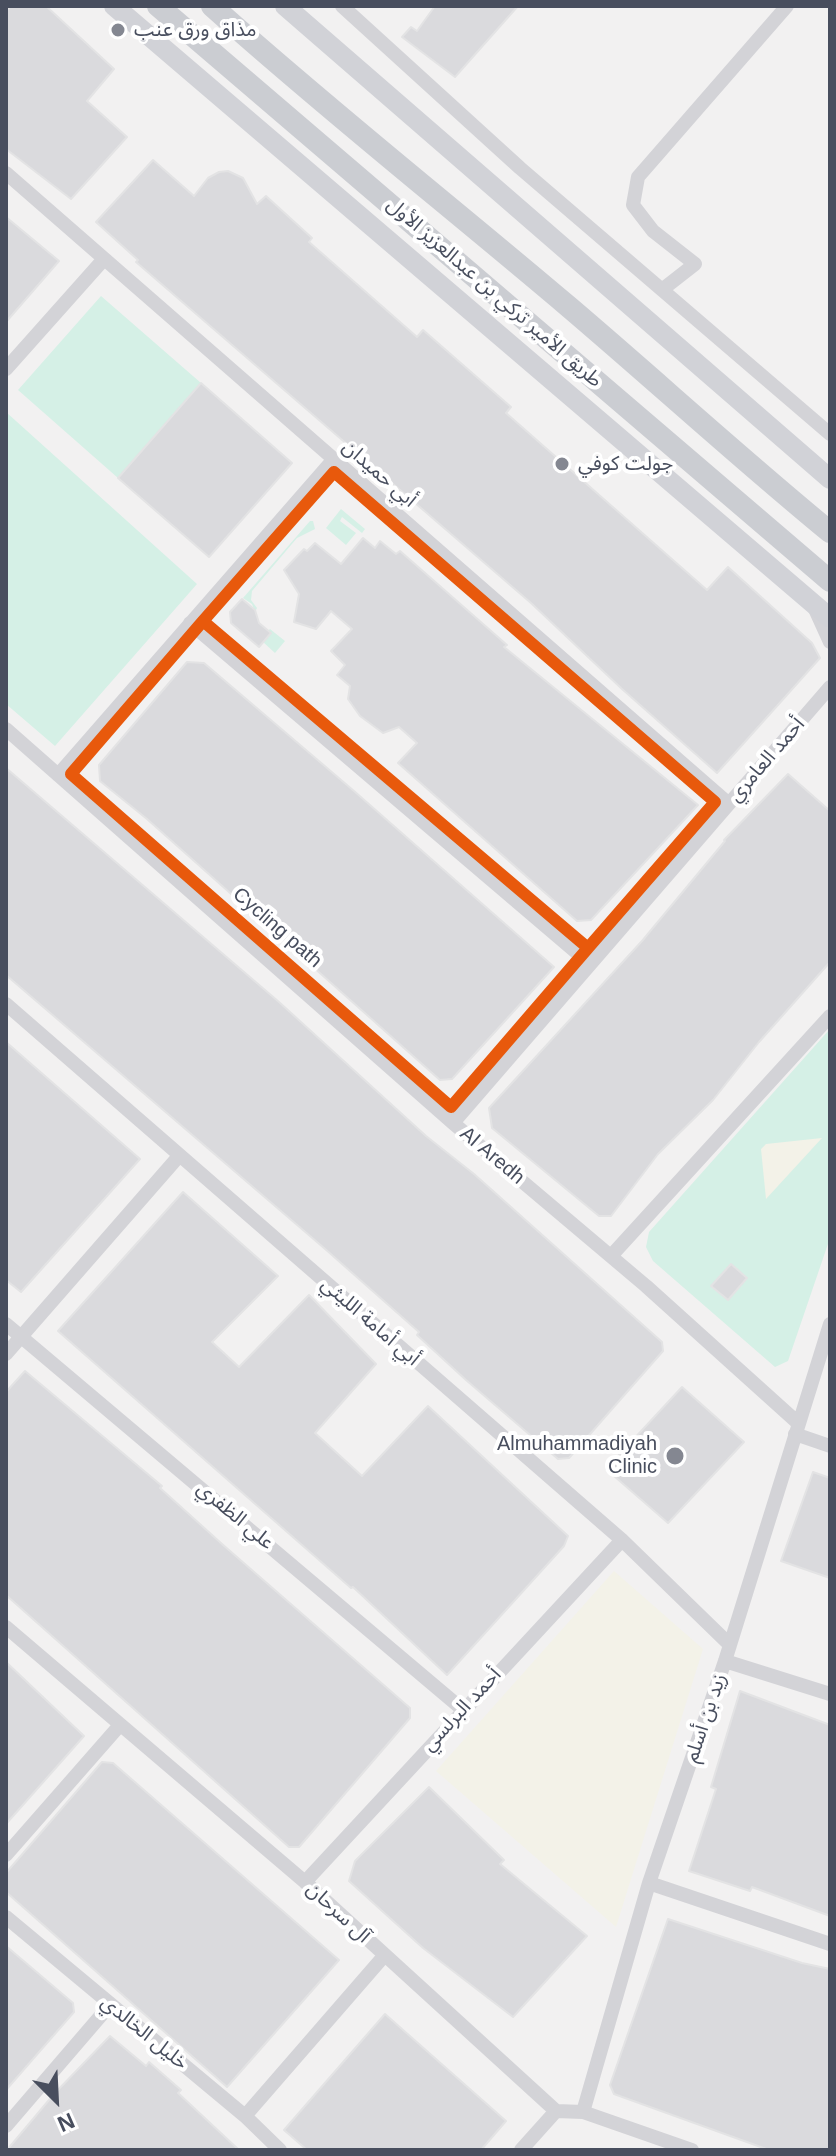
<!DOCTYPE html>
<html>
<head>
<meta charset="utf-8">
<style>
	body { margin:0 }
	#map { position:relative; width:836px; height:2156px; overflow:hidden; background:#f2f1f1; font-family:Arial,sans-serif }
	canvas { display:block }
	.frame { position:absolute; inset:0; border:8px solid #484e5e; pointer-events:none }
	.north { position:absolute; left:16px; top:2060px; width:80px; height:80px; -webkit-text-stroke:6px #fff; paint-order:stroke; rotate:156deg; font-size:22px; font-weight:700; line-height:32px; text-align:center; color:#484e5e }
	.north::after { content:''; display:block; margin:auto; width:28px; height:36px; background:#484e5e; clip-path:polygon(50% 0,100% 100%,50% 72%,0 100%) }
</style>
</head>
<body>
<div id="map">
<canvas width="836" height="2156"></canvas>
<div class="frame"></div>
<div class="north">N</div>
</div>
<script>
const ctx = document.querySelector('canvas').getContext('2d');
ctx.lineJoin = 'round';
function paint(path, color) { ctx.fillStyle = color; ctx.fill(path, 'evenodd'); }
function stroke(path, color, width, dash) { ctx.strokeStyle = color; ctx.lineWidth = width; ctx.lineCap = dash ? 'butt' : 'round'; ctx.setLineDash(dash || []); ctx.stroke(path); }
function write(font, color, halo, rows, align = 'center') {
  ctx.font = font + ' Arial,"Noto Sans Arabic",sans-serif'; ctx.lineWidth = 8; ctx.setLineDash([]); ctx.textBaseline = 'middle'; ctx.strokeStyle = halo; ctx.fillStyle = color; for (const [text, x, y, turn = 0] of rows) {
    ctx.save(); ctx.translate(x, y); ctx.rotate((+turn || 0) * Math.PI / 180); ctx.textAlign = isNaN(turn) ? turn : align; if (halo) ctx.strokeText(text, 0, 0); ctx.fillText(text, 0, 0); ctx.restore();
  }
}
const green = new Path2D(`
	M101,296L201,383L118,478L18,390Z
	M6,412L197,584L55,746L6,704Z
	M341,509L365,529L362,533L342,517L340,521L356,533L346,545L326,528Z
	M310,521H313L315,529L297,538L252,591L251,600L257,608L255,612L252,604L243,598Z
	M270,629L285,641L275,653L263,642L271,633L268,631Z
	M830,1029V1238L788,1361L775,1367L653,1261L646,1247L649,1232Z`);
const sand = new Path2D(`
	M822,1138L766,1199L761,1149L766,1144Z
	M614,1571L703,1649L616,1927L436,1771Z`);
const building = new Path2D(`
	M11,6H46L114,69L87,101L127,137L71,199L6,149V11Z
	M435,6H518L455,77L402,37L411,27L417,31Z
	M153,160L194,196L208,178L219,172L228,171L243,178L257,204L266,196L312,238L309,242L417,337L423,330L511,407L506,413L707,590L728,567L812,643L820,658L717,773L622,689L531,603L136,262L138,260L96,222Z
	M6,217L59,261L6,322Z
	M201,383L292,463L209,557L118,478Z
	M363,538L375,548L380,541L396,554L400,551L507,645L504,647L698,805L591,920L577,921L398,763L417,743L399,727L383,733L360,716L348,699L350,686L337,675L345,665L331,651L352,629L331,611L316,629L294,622L299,594L284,570L304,549L307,551L315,543L341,564Z
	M242,599L255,610L259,623L271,633L259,647L231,623L230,612Z
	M187,662L204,663L354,791L554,967L452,1079L440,1080L147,819L100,781L99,765Z
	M6,768L279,1002L426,1136L474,1174L662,1342L663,1351L569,1458L558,1459L466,1380L417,1335L419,1332L324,1248L6,975Z
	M788,774L830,811V962L759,1042L713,1100L658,1154L611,1216H599L492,1128L489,1108L642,941L725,841L724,840Z
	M6,1042L140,1159L21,1292L6,1280Z
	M183,1192L278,1276L212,1342L239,1367L309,1295L376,1364L315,1433L362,1476L428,1406L568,1536L564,1546L447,1675L353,1587L351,1588L58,1331Z
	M731,1264L747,1278L728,1300L711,1286Z
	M25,1371L162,1486L160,1488L222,1544L410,1708V1718L299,1847H289L6,1595V1392Z
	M682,1387L744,1442L668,1523L606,1469Z
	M813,1472L830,1478V1578L781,1561Z
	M6,1662L84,1736L6,1824Z
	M740,1691L830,1725V1916L752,1887L750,1891L689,1871L716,1789L711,1787Z
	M102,1762L113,1763L339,1960L227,2087L6,1892V1873Z
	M429,1787L504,1860L500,1864L587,1936L513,2017L423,1948L349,1881L355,1861Z
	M668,1919L802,1963L830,1969V2150H769L614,2094L610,2085Z
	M6,1946L73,2003L74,2012L6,2090Z
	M385,2014L506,2121L481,2150H307L284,2130Z
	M110,2036L146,2066L149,2062L181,2090L178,2093L239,2150H7L54,2094Z`);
const minor = new Path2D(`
	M342,6L520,168L830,434
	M6,173L729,804
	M663,289L695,264L653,231L633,205L638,177L787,6
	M6,369L104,259
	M815,609L830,642
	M190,623L590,964
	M6,729L453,1123L646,1286L798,1423
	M58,775L333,460
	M6,1004L622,1540L730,1645
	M453,1123L830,687
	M611,1256L830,1016
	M6,1324L462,1709
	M6,1354L179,1156
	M795,1434L830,1446
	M6,1627L305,1882L556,2111L583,2112L692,2150
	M725,1661L830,1694
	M6,1855L120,1725
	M305,1882L622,1540
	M649,1883L830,1944
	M6,1917L245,2116L280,2150
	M583,2112L649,1883L725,1661L830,1324
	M245,2116L384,1956
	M6,2126L110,2005
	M521,2150L556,2111`);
const secondary = new Path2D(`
	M114,6L830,618
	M285,6L830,479`);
const primary = new Path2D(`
	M158,6L830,581
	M212,6C328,110 450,206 569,307C656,381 741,459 830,532`);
const cycleway = new Path2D(`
	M203,621L588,948L451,1107L71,774Z
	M203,621L334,472L715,802L588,948`);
const markers = [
	[118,30,8,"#848791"],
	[562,464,8,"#848791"],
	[675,1456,10,"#848791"]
];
const poiNames = [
	["مذاق ورق عنب",134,30],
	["جولت كوفي",578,464],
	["Almuhammadiyah",657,1444,"right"],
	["Clinic",657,1467,"right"]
];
const streetNames = [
	["طريق الأمير تركي بن عبدالعزيز الأول",494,293,41],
	["أبي حميدان",379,474,41],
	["أحمد العامري",767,760,-49],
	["Cycling path",277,928,41],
	["Al Aredh",492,1156,40],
	["أبي أمامة الليثي",370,1322,41],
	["علي الظفري",235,1516,40],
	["أحمد البرلسي",462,1710,-47],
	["زيد بن أسلم",706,1718,-71],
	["آل سرحان",338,1913,43],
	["خليل الخالدي",144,2033,39]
];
paint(green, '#d5f0e6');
paint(sand, '#f3f2e8');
paint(building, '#dadadd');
stroke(building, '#e3e3e4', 2);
stroke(minor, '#d3d3d7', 14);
stroke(secondary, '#d1d2d7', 20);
stroke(primary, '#cbcdd2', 22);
stroke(cycleway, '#e8590c', 12);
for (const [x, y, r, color] of markers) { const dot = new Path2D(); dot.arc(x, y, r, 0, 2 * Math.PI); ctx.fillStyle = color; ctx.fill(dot); stroke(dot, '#fff', 3); }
write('20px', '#484e5e', '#fff', poiNames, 'left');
write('20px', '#484e5e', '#fff', streetNames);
</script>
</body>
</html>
